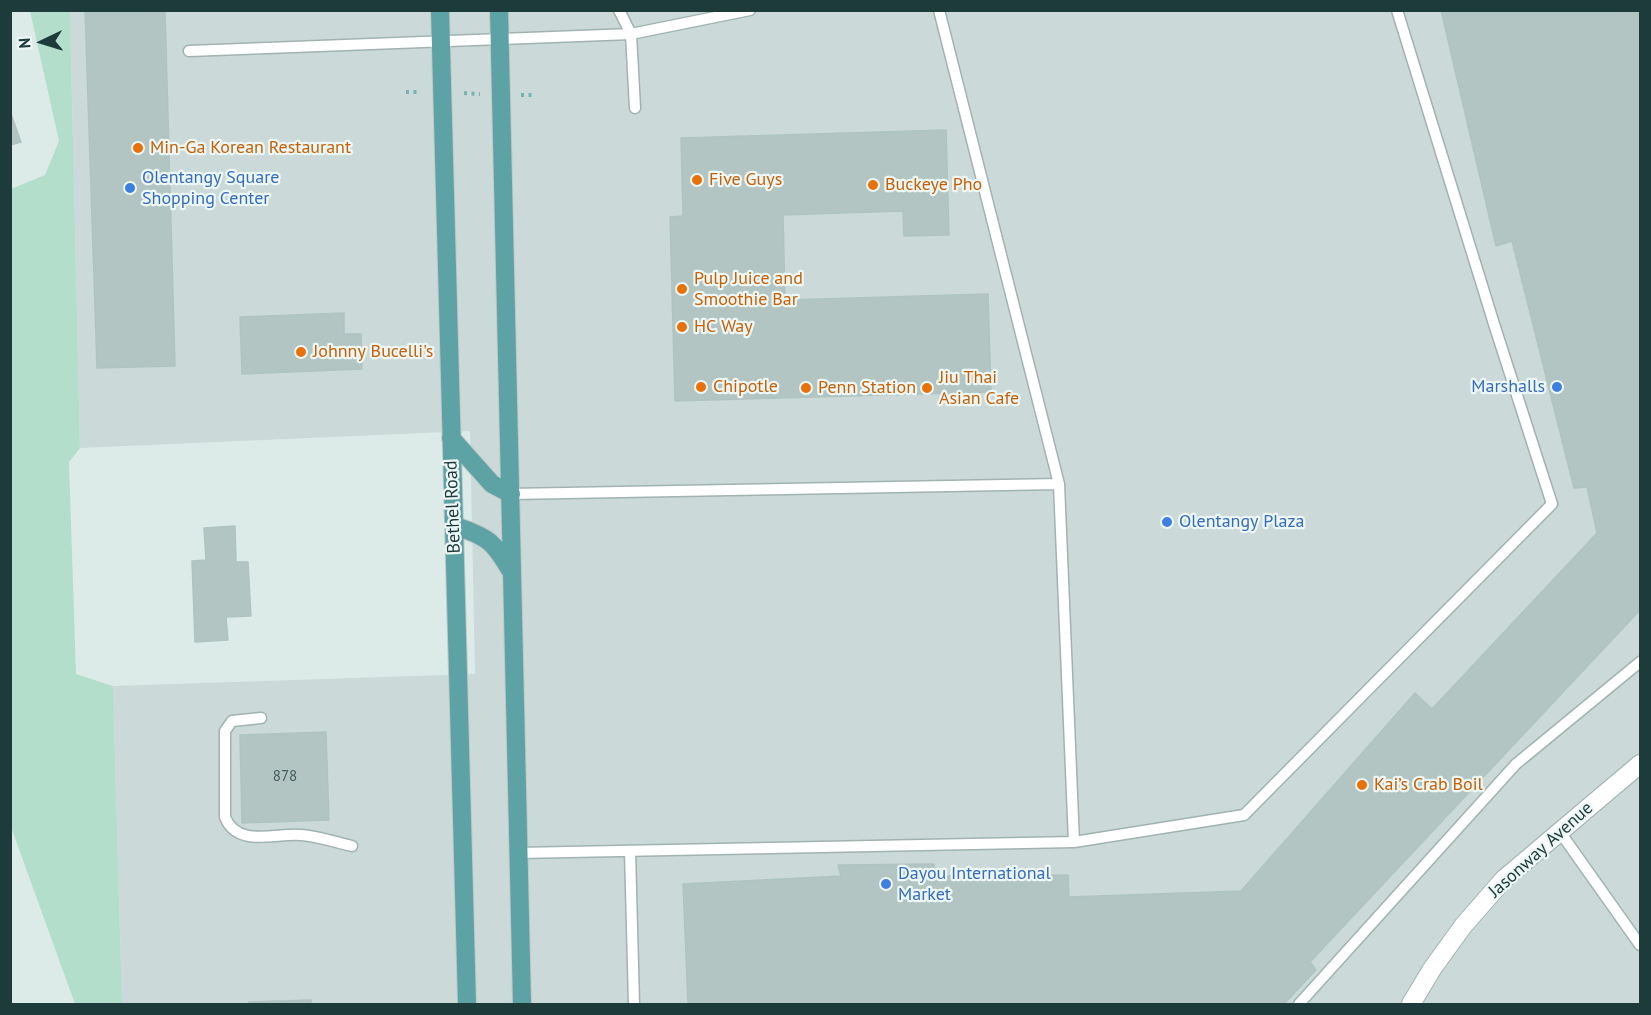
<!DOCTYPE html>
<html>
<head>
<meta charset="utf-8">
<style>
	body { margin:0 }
	#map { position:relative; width:1651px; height:1015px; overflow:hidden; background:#ddebe8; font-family:"PT Sans",sans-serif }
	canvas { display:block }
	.frame { position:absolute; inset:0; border:12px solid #1d3b3b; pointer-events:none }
	.north { position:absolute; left:12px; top:12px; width:60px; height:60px; -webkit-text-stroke:4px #edf7f5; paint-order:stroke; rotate:266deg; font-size:16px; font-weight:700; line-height:24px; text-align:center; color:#1d3b3b }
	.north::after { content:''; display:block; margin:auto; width:21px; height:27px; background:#1d3b3b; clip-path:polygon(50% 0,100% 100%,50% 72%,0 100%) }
</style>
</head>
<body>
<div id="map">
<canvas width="1651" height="1015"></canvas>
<div class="frame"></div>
<div class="north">N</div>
</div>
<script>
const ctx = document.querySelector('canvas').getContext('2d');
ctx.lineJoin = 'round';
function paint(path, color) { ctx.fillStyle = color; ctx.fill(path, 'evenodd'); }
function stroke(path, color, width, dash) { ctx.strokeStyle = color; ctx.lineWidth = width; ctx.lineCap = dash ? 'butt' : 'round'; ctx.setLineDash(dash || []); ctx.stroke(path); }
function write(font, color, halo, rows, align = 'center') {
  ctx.font = font + ' "PT Sans",sans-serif'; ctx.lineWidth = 4.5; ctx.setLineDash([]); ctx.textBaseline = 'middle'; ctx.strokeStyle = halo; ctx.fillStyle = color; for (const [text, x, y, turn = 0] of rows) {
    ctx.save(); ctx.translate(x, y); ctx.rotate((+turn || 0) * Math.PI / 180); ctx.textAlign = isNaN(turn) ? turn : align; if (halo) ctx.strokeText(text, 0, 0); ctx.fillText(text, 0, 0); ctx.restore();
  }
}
const built = new Path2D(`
	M70,11H1640V1004H122L113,686L475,674L470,431L80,448Z`);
const green = new Path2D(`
	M30,11H70L80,448L69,462L76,674L113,686L122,1004H75L11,827V189L45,175L59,141Z`);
const building = new Path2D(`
	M85,10H165L175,366L97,368Z
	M1441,10H1640V610L1310,962L1316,970L1284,1004H688L683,884L841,876L838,865L934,864V876L1068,875L1069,897L1241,891L1415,693L1432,709L1597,533L1587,487L1574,488L1512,241L1496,246Z
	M10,111L21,142L10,145Z
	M946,130L949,235L904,236L903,211L783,215L785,300L988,294L991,392L675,401L670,217L683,216L681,138Z
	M344,313V334H361L362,369L242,374L240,317Z
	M235,526L236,562H248L251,616L226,617L228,640L195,642L192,561L206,560L204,528Z
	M326,732L329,820L242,823L240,735Z
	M311,1000V1004H249V1002Z`);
const path = new Path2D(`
	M406,92H420
	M464,93L480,94
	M521,95H536`);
const service = new Path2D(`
	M619,10L631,34L635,108
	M939,10L1059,484L1074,842L1244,815L1552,504L1494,324L1397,10
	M189,51L631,34L750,10
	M511,494L1059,484
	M261,718L232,721L225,731V817C237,848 275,833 301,835C317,836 335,842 352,846
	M1560,832L1640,945
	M630,851L634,1004
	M518,853L1074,842
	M1299,1004L1516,764L1640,662`);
const tertiary = new Path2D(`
	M1411,1004L1432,969L1463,926L1504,879L1640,764`);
const primary = new Path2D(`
	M440,10L467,1004
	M499,10L522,1004
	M451,438L492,484L511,494
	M455,526C489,537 494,542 512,573`);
const markers = [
	[138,148,6,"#e8710a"],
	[697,180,6,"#e8710a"],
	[873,185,6,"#e8710a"],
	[130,188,6,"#3f7fe0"],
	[682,289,6,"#e8710a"],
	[682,327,6,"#e8710a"],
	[301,352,6,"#e8710a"],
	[701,387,6,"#e8710a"],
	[1557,387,6,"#3f7fe0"],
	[806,388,6,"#e8710a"],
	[927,388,6,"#e8710a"],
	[1167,522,6,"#3f7fe0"],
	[1362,785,6,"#e8710a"],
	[886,884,6,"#3f7fe0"]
];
const numberNames = [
	["878",285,777]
];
const foodNames = [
	["Min-Ga Korean Restaurant",150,148],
	["Five Guys",709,180],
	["Buckeye Pho",885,185],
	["Pulp Juice and",694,279],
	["Smoothie Bar",694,300],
	["HC Way",694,327],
	["Johnny Bucelli's",313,352],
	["Jiu Thai",939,378],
	["Asian Cafe",939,399],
	["Chipotle",713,387],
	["Penn Station",818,388],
	["Kai’s Crab Boil",1374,785]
];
const shopNames = [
	["Olentangy Square",142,178],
	["Shopping Center",142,199],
	["Marshalls",1545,387,"right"],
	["Olentangy Plaza",1179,522],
	["Dayou International",898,874],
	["Market",898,895]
];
const streetNames = [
	["Bethel Road",453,507,-92],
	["Jasonway Avenue",1541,850,-42]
];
paint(built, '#cbdad8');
paint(green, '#b3decb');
paint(building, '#b2c5c2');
stroke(building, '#afc4c2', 1.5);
stroke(service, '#a0b3b1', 13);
stroke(tertiary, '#a0b3b1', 20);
stroke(primary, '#c0c8c8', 20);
stroke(path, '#7ab1b0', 4, [3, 4.5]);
stroke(service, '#fff', 10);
stroke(tertiary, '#fff', 18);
stroke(primary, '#5da2a4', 18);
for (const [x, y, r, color] of markers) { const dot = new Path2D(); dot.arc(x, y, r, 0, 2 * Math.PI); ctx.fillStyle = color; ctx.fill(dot); stroke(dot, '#edf7f5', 2); }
write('15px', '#425e5d', null, numberNames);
write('18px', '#c56008', '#edf7f5', foodNames, 'left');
write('18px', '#366cbe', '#edf7f5', shopNames, 'left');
write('18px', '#1d3b3b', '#edf7f5', streetNames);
</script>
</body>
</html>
